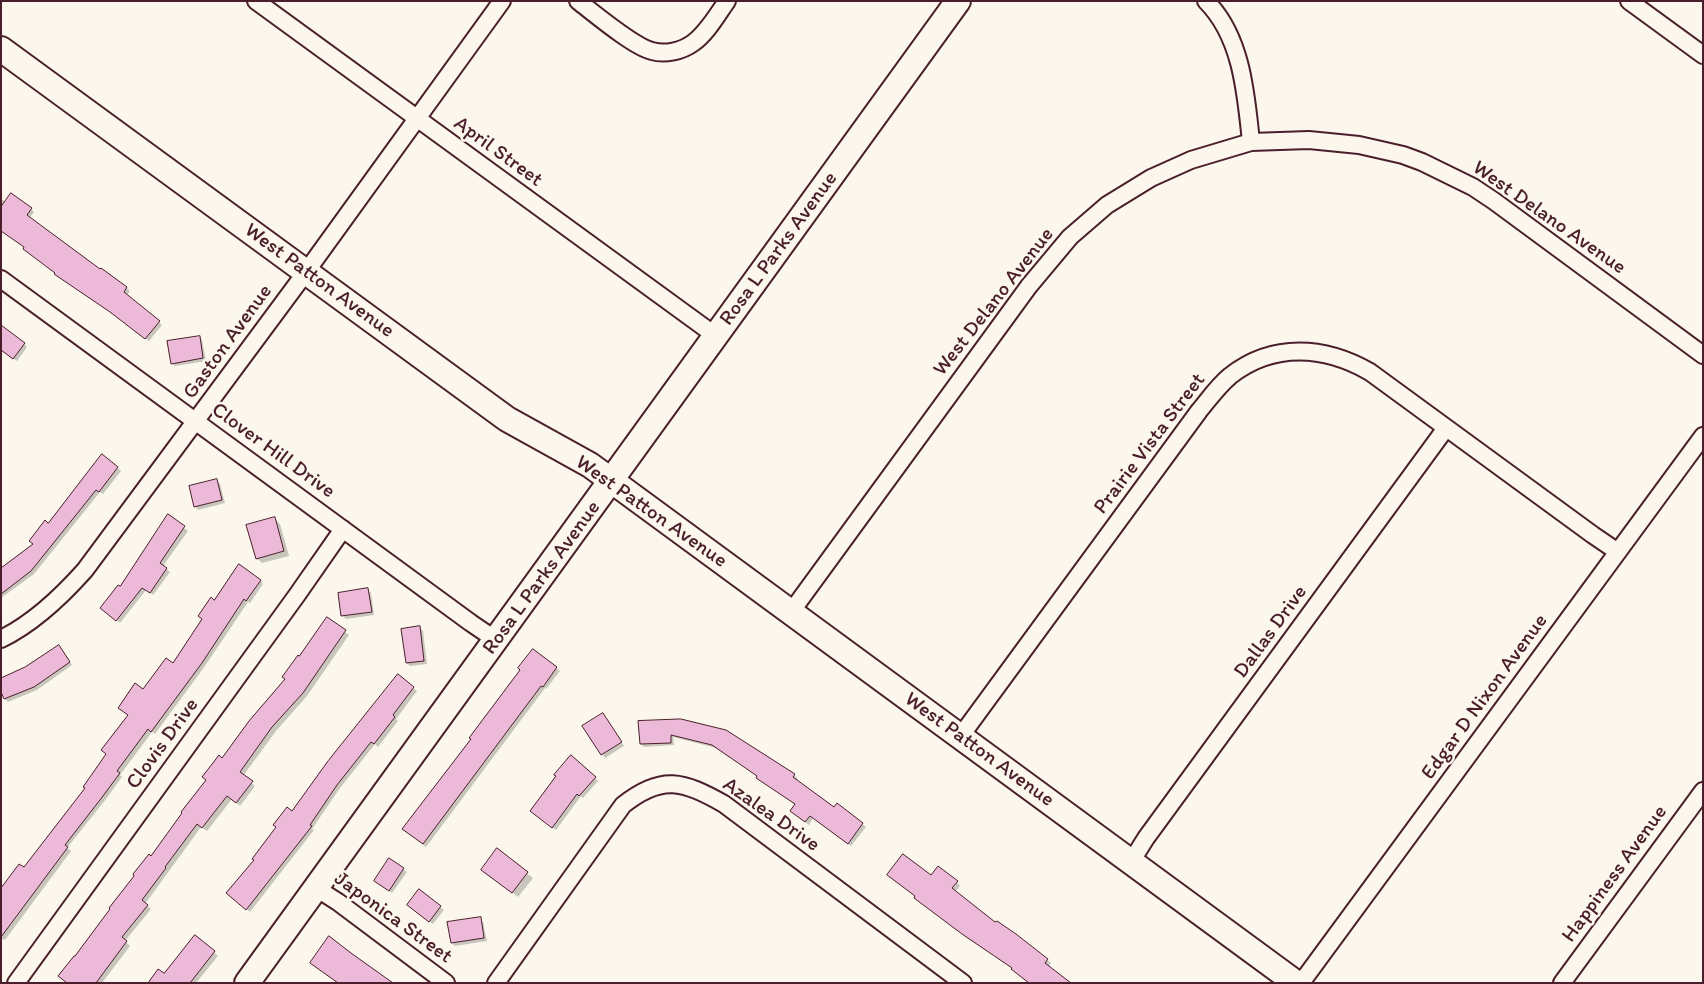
<!DOCTYPE html>
<html>
<head>
<meta charset="utf-8">
<style>
	body { margin:0 }
	#map { position:relative; width:1704px; height:984px; overflow:hidden; background:#fbf7ec; font-family:Itim,sans-serif }
	canvas { display:block }
	.frame { position:absolute; inset:0; border:2px solid #4a1f2b; pointer-events:none }
</style>
</head>
<body>
<div id="map">
<canvas width="1704" height="984"></canvas>
<div class="frame"></div>
</div>
<script>
const ctx = document.querySelector('canvas').getContext('2d');
ctx.lineJoin = 'round';
function paint(path, color) { ctx.fillStyle = color; ctx.fill(path, 'evenodd'); }
function stroke(path, color, width, dash) { ctx.strokeStyle = color; ctx.lineWidth = width; ctx.lineCap = dash ? 'butt' : 'round'; ctx.setLineDash(dash || []); ctx.stroke(path); }
function write(font, color, halo, rows, align = 'center') {
  ctx.font = font + ' Itim,sans-serif'; ctx.lineWidth = 5; ctx.setLineDash([]); ctx.textBaseline = 'middle'; ctx.strokeStyle = halo; ctx.fillStyle = color; for (const [text, x, y, turn = 0] of rows) {
    ctx.save(); ctx.translate(x, y); ctx.rotate((+turn || 0) * Math.PI / 180); ctx.textAlign = isNaN(turn) ? turn : align; if (halo) ctx.strokeText(text, 0, 0); ctx.fillText(text, 0, 0); ctx.restore();
  }
}
const shadow = new Path2D(`
	M1,199L6,202L31,209L34,212L29,218L100,271L101,270L127,288L130,291L126,296L162,325L149,341L114,315L59,277L26,247L1,230Z
	M199,337L202,340L206,361L175,366L172,363Z
	M24,344L27,347L17,361L1,350Z
	M118,468L121,471L103,494L100,492L34,574L1,598V572L34,545L48,525Z
	M217,481L220,484L225,503L198,510L195,506Z
	M168,516L188,531L163,566L170,572L153,595L146,590L120,623L105,611Z
	M275,519L280,524L289,556L262,563L257,558Z
	M260,580L263,584L250,603L248,602L205,666L155,734L152,732L120,775L122,777L106,799L67,848L71,851L5,940L2,939L1,940V892L24,869L86,788L108,755L143,691L173,665L214,601Z
	M368,590L371,593L374,615L346,619L343,616Z
	M327,619L349,635L307,696L276,731L243,776L255,786L240,806L232,799L207,831L201,827L145,904L151,909L125,941L130,946L102,983H68L152,858L223,760L287,680Z
	M420,628L423,631L427,664L410,666L407,663Z
	M62,650L72,665L37,690L8,702L5,699L1,689Z
	M533,650L560,671L546,689L545,688L426,847L407,832L521,670Z
	M398,676L417,691L396,719L398,721L378,747L375,744L340,788L312,829L314,830L250,912L231,896L278,828L292,813Z
	M603,715L624,746L605,758L584,727Z
	M640,722L726,731L794,775L798,779L796,781L834,809L837,805L866,827L851,846L813,818L809,825L794,814L796,805L761,781L759,776L716,748L673,737L674,745L644,747L641,744Z
	M595,778L598,781L583,798L581,796L556,830L535,814Z
	M497,850L533,878L518,897L488,874Z
	M390,860L407,872L392,893L379,884Z
	M931,877L957,882L960,886L955,892L996,924L1015,935L1051,963L1049,967L1013,968L967,938L919,901Z
	M419,891L444,910L433,924L412,908Z
	M480,919L483,922L487,941L455,946L452,943Z
	M195,936L218,956L196,983H150L164,974Z`);
const building = new Path2D(`
	M11,193L32,208L27,215L100,269L101,268L127,287L124,292L160,321L145,339L110,312L54,274L55,273L23,249L24,247L1,231V207Z
	M1,325L25,343L13,359L1,350Z
	M200,336L203,358L171,364L167,341Z
	M102,454L118,467L99,492L96,490L31,571L1,594V568L33,544L29,541L45,520L48,523Z
	M217,479L222,500L194,507L189,486Z
	M168,514L185,526L160,563L167,568L150,593L142,588L116,621L100,608L118,585L120,586Z
	M275,517L284,551L256,559L246,525Z
	M239,564L261,580L246,601L244,599L202,663L151,732L148,729L117,771L120,773L103,796L65,845L68,847L1,937V888L19,864L24,867L85,788L83,787L106,754L101,750L128,715L118,708L135,683L143,689L166,658L173,663L202,619L198,616L211,597L214,600Z
	M368,588L372,612L341,616L338,593Z
	M327,617L346,630L303,693L272,727L240,772L253,781L236,803L227,796L202,828L197,824L165,867L166,868L142,900L148,905L122,937L127,941L96,983H67L58,976L74,956H75L110,909L109,908L134,876L133,874L149,854L151,856L182,813L181,812L206,780L202,777L219,755L222,758L249,721L285,679L282,677L298,655L299,656Z
	M420,626L424,661L406,663L401,629Z
	M59,645L70,662L34,687L4,699L1,692V678L25,667Z
	M533,649L557,667L543,687L541,686L423,844L402,829L471,739L469,738L520,670L518,668Z
	M398,674L414,687L393,715L395,717L374,744L371,742L337,785L310,825L312,826L246,910L226,893L254,860L252,859L276,827L273,825L287,807L292,811L328,761Z
	M603,713L622,742L601,755L582,726Z
	M681,719L726,730L795,774L793,777L834,807L837,803L863,823L848,844L810,816L805,822L790,811L795,804L756,778L757,776L712,745L671,735V743L640,744L638,721Z
	M571,755L596,777L579,796L577,794L552,828L530,811L556,776L554,775Z
	M497,848L528,872L512,893L481,870Z
	M903,854L931,875L938,866L958,881L952,888L995,922L997,921L1016,934L1048,959L1045,963L1071,983H1029L1011,969L1012,968L962,934L914,898L915,896L887,875Z
	M389,858L404,868L389,891L374,881Z
	M419,889L441,906L429,922L407,905Z
	M481,917L484,938L451,943L447,922Z
	M195,935L215,951L190,983H148L158,969L164,973Z
	M329,936L351,953L393,983H338L310,963Z`);
const street = new Path2D(`
	M256,1L716,336
	M578,1C595,14 634,47 652,51C665,55 682,51 693,43C707,33 717,15 727,1
	M1206,1C1242,37 1246,94 1251,142
	M1629,1L1703,55
	M1,279L471,623L496,640
	M791,612L1029,286L1070,237L1107,205L1151,178L1191,160L1251,142L1309,140L1359,145L1403,155L1422,162L1473,187L1494,201L1703,355
	M1,639C34,623 61,597 85,570L306,272L502,1
	M960,737L1199,411C1209,399 1218,386 1230,376C1273,342 1325,346 1370,372L1593,535L1618,552
	M1131,862L1146,838L1446,428
	M316,888L338,902L446,983
	M16,983L297,595L343,529
	M496,983L623,805C662,774 683,781 724,804L963,983
	M1301,983L1703,436
	M1562,983L1703,791`);
const secondary = new Path2D(`
	M1,49L507,419L590,465L612,481L1296,983
	M247,983L958,1`);
const streetNames = [
	["April Street",498,152,36],
	["West Delano Avenue",1549,218,35],
	["Rosa L Parks Avenue",779,249,-54],
	["West Patton Avenue",319,281,36],
	["West Delano Avenue",994,302,-52],
	["Gaston Avenue",228,342,-54],
	["Prairie Vista Street",1150,444,-53],
	["Clover Hill Drive",273,451,36],
	["West Patton Avenue",651,512,35],
	["Rosa L Parks Avenue",542,578,-54],
	["Dallas Drive",1271,632,-54],
	["Edgar D Nixon Avenue",1485,697,-54],
	["Clovis Drive",163,744,-54],
	["West Patton Avenue",979,750,36],
	["Azalea Drive",771,815,35],
	["Happiness Avenue",1615,874,-54],
	["Japonica Street",393,918,36]
];
paint(shadow, '#0003');
paint(building, '#ecbad8');
stroke(building, '#4a1f2b', 1);
stroke(street, '#4a1f2b', 20);
stroke(secondary, '#4a1f2b', 28);
stroke(street, '#fbf7ec', 16);
stroke(secondary, '#fbf7ec', 24);
write('21px', '#4a1f2b', '#fbf7ec', streetNames);
</script>
</body>
</html>
